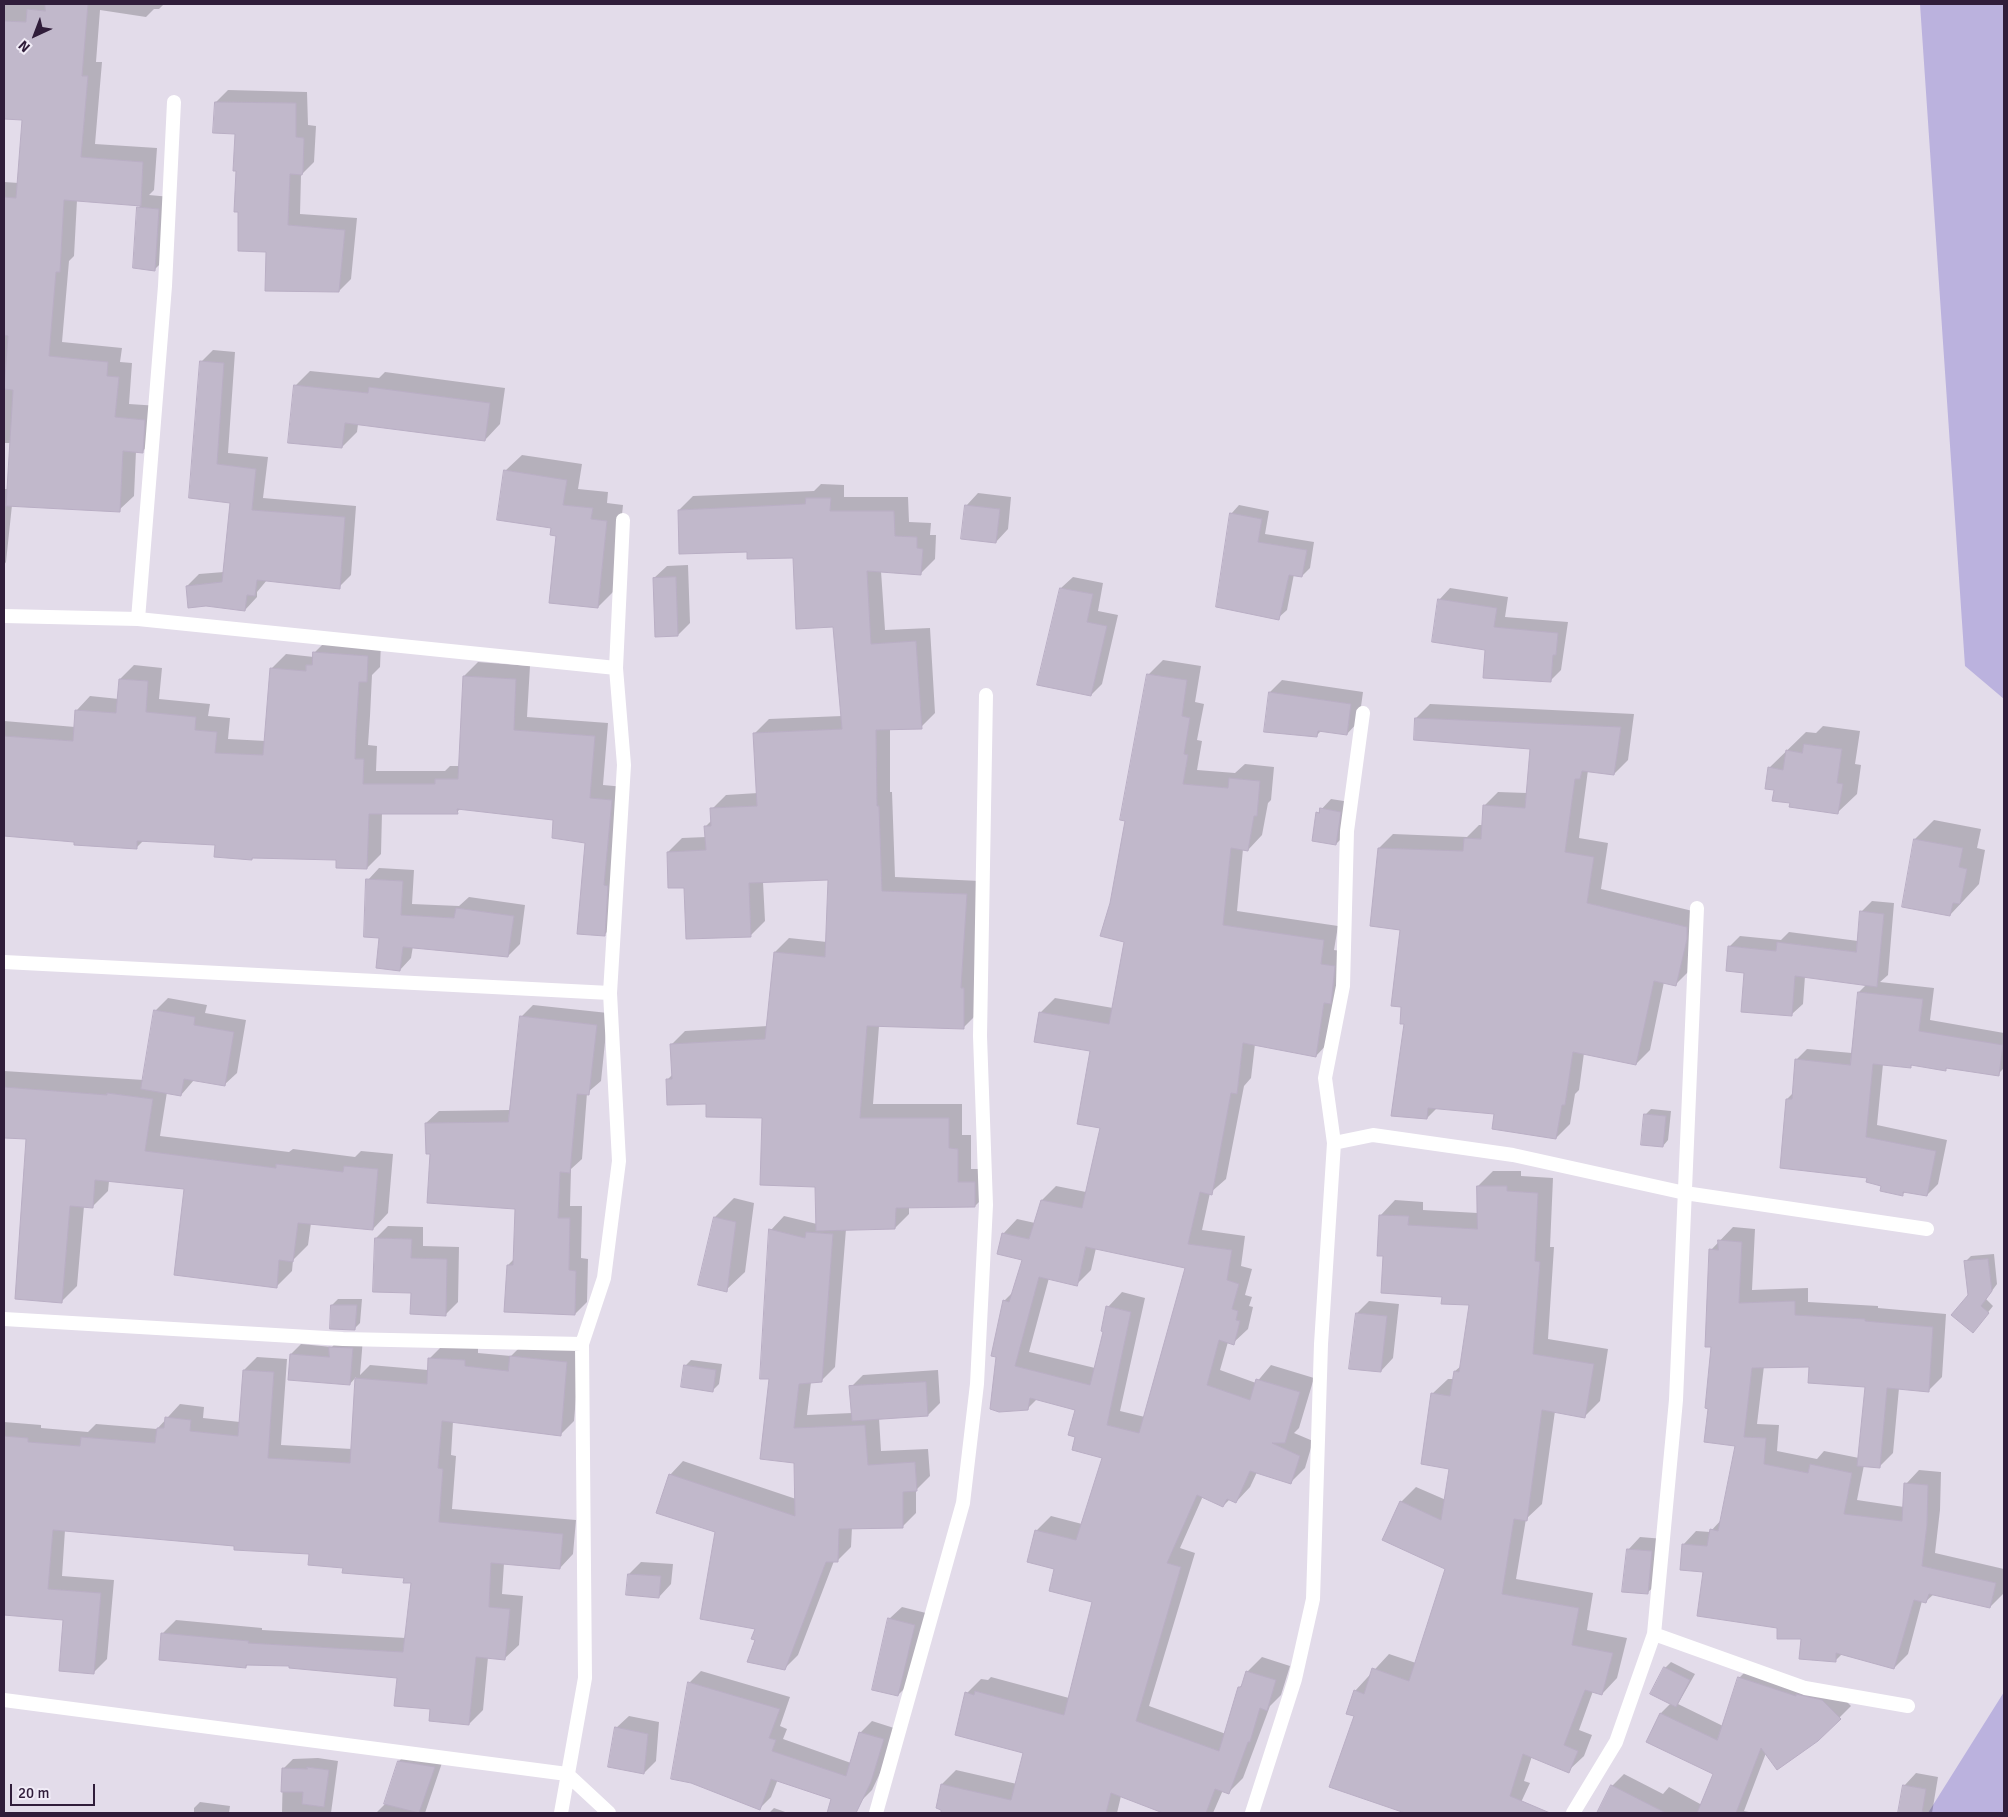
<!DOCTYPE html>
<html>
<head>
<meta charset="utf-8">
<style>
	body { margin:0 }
	#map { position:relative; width:2008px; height:1817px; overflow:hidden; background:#e3dcea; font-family:Signika,sans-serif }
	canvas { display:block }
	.frame { position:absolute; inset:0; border:5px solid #301d3a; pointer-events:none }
	.north { position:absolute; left:10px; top:10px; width:50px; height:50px; -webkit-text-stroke:4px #f1ecf7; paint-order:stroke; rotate:223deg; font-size:14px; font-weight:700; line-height:20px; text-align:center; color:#301d3a }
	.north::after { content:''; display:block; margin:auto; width:18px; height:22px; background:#301d3a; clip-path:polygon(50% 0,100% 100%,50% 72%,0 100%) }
	.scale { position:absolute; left:10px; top:1784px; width:85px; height:22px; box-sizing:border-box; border:2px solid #301d3a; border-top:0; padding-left:6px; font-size:15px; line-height:18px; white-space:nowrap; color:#301d3a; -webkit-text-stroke:4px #f1ecf7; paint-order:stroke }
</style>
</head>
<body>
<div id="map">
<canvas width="2008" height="1817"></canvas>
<div class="frame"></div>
<div class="north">N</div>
<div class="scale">20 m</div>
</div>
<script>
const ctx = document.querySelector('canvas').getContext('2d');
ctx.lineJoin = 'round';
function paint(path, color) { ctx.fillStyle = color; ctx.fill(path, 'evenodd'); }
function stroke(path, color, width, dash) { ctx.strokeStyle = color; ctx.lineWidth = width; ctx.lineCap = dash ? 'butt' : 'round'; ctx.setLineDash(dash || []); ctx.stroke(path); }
const green = new Path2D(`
	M1920,4H2004V699L1965,666Z
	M2004,1692V1813H1928Z`);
const shadow = new Path2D(`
	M4,4H164L159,9H154L146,17L100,10L96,62H102L95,144L157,148L154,190L149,195L171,197L167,257L155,269L138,208L141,205L77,200L74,256L69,261L62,342L122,348L120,362L132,363L129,404L159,406L156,437L142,452L136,451L134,496L119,510L12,505L6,562L4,565V489H8L10,443H4V182L19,183L23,118L4,117Z
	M228,90L307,92L308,125L316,126L314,162L301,175L300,214L357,218L351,279L339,291L268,250L236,133L216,102Z
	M213,350L235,352L228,453L268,457L263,498L356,506L351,575L339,587L267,580L257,592V597L245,610L187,586L199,574L224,572L231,502L190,497L201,362Z
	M310,371L379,378L385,372L505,388L500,424L485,440L358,424L357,432L342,447L295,386Z
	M522,455L582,464L578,489L608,492L607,503L623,505L614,591L598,607L557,534L505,471Z
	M821,484L844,485V497H908L909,522L931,523L930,535H936L935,559L921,573L881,571L885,630L930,628L935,713L921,727L890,728V792H892L895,877L980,881L977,1014L963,1028L879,1026L873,1104H962V1135H971V1169H988L989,1192L975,1206L909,1207V1214L895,1228L846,1229L835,1367L821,1381L811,1382L807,1415L852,1413L851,1387L863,1375L938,1370L940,1403L928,1415L879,1418L881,1451L928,1449L930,1476L916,1490V1513L903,1526L852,1527L851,1547L837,1561H834L798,1655L784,1669L756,1640V1628L717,1531L670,1475L683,1461L796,1499L795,1462L770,1378L771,1230L784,1216L817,1224L816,1186L764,1117L708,1102L667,1080L673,1074L671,1045L685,1031L768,1026L775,952L789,938L827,942L830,879L763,882L765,921L751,935L685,886L668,852L682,838L706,837L705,827L712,820V809L726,795L758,793L755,733L769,719L842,716L834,626L794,556L748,551L679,510L693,496L814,491Z
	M978,493L1011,497L1008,529L996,542L966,506Z
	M1239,505L1269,511L1265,534L1314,542L1310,568L1302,576L1294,574L1287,610L1278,618L1231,514Z
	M688,565L690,623L678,635L654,578L667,566Z
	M1073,577L1103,583L1098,611L1118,615L1102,684L1091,695L1061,588Z
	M1450,588L1508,597L1505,617L1568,622L1561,670L1550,681L1486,649L1439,600Z
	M328,639L381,642L380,667L372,675L370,716L368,745L377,746L376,771H445L450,766H460L464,676L478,662L530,666L527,717L608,723L603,785L625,787L618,921L604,935L586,841L554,819L461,808L457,812H382L381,854L367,868L338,859L254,857L252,859L216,844L144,840L137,847L4,835V721L75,727L77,710L90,696L119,699L120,679L134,665L162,668L159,699L210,704L208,716L230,718L228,739L266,741L272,668L286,654L314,657V653Z
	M1163,660L1201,666L1195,702L1204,704L1197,740L1202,741L1197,770L1235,773L1245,764L1274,767L1271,800L1268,803L1262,835L1248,850L1243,849L1237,911L1338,926L1334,950L1349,952L1330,1041L1316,1056L1255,1044L1251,1078L1244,1086L1226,1179L1210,1193L1202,1230L1245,1236L1241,1266L1252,1269L1245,1295L1252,1297L1249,1306L1253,1307L1248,1329L1233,1343L1228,1342L1220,1370L1256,1383L1271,1365L1314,1378L1299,1428L1294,1433L1313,1441L1305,1468L1291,1482L1257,1472L1250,1487L1236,1502L1230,1499L1223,1506L1203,1496L1180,1548L1195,1553L1149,1706L1226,1734L1239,1688L1243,1683L1247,1672L1262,1657L1290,1666L1281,1695L1270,1706L1243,1778L1229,1792L1223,1790L1213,1813H1167L1121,1796L1117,1813H942L943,1809L937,1807L942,1784L956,1770L1017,1784L1025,1752L967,1693L981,1679L988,1680L991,1677L1069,1698L1093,1601L1056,1568L1036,1531L1051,1516L1082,1524L1103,1457L1077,1437V1409L1037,1399L1027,1409L999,1411L1004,1301L1013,1292L1024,1259L1003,1234L1017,1219L1035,1223L1042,1200L1056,1186L1086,1192L1101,1127L1092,1050L1040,1013L1055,998L1113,1008L1126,941L1111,903L1127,820L1148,675ZM1096,1248L1187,1267L1145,1417L1120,1411L1145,1298L1122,1292L1108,1307L1105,1331L1095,1368L1029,1352L1049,1278L1077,1284L1091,1270Z
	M1282,680L1363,692L1359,721L1347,734L1321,731L1317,735L1270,692Z
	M1430,704L1634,714L1628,760L1614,774L1588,770L1579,838L1608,843L1601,889L1701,913L1689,971L1675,985L1664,982L1650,1050L1636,1064L1584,1053L1579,1090L1575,1094L1570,1124L1556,1138L1495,1113L1437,1108L1427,1118L1402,929L1379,848L1393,834L1467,837L1479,825H1483L1484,806L1498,792L1527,793L1531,748L1416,718Z
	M1823,726L1860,731L1855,764L1861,765L1857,794L1838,812L1791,802L1775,789L1769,768L1806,732L1816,733Z
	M1331,799L1350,802L1346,834L1336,844L1318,813Z
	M1934,820L1981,829L1977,848L1985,850L1979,884L1950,915L1903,906L1915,839Z
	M379,868L414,870L412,904L459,906L469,897L525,905L520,944L508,956L413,946L411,958L400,970L381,937L368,880Z
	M1872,901L1894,903L1888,975L1880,982L1934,988L1930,1020L2004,1033V1068L1998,1074L1948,1067L1946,1069L1913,1064L1910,1067L1883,1064L1877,1125L1947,1140L1938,1184L1927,1195L1906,1191L1903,1194L1868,1177L1787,1099L1793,1093L1796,1060L1807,1049L1852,1053L1859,992L1867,984L1805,976L1803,1004L1792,1014L1746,972L1729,947L1740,936L1781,940L1789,932L1858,941L1861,912Z
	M168,998L207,1005L205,1013L246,1020L237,1073L224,1085L194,1080L181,1095L167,1092L160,1136L289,1152L293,1149L355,1157L361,1151L393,1154L388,1213L373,1229L311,1223L308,1245L293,1260L292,1271L277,1286L186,1188L109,1181L108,1191L92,1207L84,1206L77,1286L61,1302L28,1138L4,1137V1071L144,1080L156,1010Z
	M533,1005L608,1013L601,1081L587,1093L582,1159L571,1169L570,1206H582L581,1258L588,1259L587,1302L575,1314L508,1265L514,1259L516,1208L431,1153L426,1123L439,1111L510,1110L521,1017Z
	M1651,1109L1671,1111L1668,1140L1663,1146L1645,1115Z
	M1493,1171H1521V1176L1553,1178L1550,1247H1554L1548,1339L1608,1349L1600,1401L1585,1416L1555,1411L1542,1504L1526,1519L1516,1579L1593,1593L1587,1630L1627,1638L1617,1678L1602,1694L1593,1691L1579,1730L1592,1735L1584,1756L1568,1771L1532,1756L1524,1781L1530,1783L1516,1813H1409L1331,1786L1355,1715V1691L1389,1654L1416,1663L1446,1568L1401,1502L1416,1487L1446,1500L1450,1468L1432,1394L1448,1379H1454L1455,1371L1461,1366L1471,1304L1443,1296L1384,1255L1380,1216L1395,1200L1423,1202V1210L1478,1213V1186Z
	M734,1198L754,1203L745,1272L726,1290L715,1217Z
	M388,1226L423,1227V1246L459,1247L458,1302L445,1315L412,1292L376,1238Z
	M1733,1227L1755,1229L1752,1290L1808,1288V1302L1878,1306V1308L1946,1314L1942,1377L1928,1391L1899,1388L1893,1453L1879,1467L1864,1465L1857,1500L1904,1507L1906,1484L1919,1470L1941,1472L1940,1510L1935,1553L2004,1569V1589L2003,1594L1990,1607L1934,1594L1925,1602L1922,1601L1908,1654L1894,1668L1843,1653L1835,1661L1802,1638L1778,1627L1705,1571L1683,1545L1696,1531L1710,1532L1722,1519L1737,1445L1710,1408L1712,1346L1711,1250ZM1764,1366H1811L1866,1386L1859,1458L1824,1451L1817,1459L1777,1451L1779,1425L1757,1424Z
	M1994,1254L1997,1284L1986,1299L1993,1306L1978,1325L1969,1295L1965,1262L1971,1256Z
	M338,1299H362L360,1323L354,1329L332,1305Z
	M1369,1301L1399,1304L1393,1358L1381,1371L1357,1313Z
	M341,1337L363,1338L360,1375L370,1365L428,1370L429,1359L443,1345L478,1347V1353L511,1356L524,1343L580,1349L574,1421L560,1435L453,1421L451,1455L456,1456L452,1509L576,1520L573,1554L560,1568L504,1563L502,1594L523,1596L519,1645L505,1658L488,1657L483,1710L469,1724L432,1708L398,1677L291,1664H248L246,1667L163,1633L176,1620L262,1628V1630L406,1638L412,1582L405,1577L344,1567L310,1553L65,1530L62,1576L114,1580L107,1659L93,1673L64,1619L4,1614V1422L41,1425V1428L88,1432L96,1424L157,1429L180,1404L204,1407L203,1418L240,1422L244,1370L257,1357L287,1359L281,1445L352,1449L356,1377L350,1384L291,1354L301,1344L332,1347Z
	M691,1360L722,1364L719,1384L713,1390L685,1366Z
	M1640,1537L1664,1539L1660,1581L1647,1593L1628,1550Z
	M641,1562L673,1564L671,1584L659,1597L629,1574Z
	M902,1607L926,1613L910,1683L898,1695L889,1619Z
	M1671,1662L1695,1674L1678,1704L1723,1726L1739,1678L1751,1666L1807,1685L1833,1688L1851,1706L1817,1740L1766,1753L1744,1811L1754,1813H1598L1612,1786L1624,1774L1663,1794L1669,1787L1702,1805L1714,1773L1648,1741L1661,1713L1671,1703L1665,1668Z
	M701,1671L790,1697L780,1726L787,1729L783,1739L851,1763L860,1733L872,1721L894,1728L882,1769L872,1790L860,1802L778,1779L771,1797L760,1808L691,1782L672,1778L690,1682Z
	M629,1716L659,1722L656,1761L644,1773L616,1728Z
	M410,1751L444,1757L425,1813H376L386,1803L399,1761Z
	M318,1758L338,1761L331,1813H282L283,1769L293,1759Z
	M1916,1773L1938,1777L1932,1813H1899L1904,1786Z
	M200,1802L230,1806L229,1813H194V1808Z
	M774,1808L788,1813H769Z`);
const building = new Path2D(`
	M45,4H88L82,76H88L81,157L143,162L141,206L64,200L60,272H56L49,356L108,362L107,376L119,377L115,417L145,420L143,453L123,451L120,512L6,506L13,390L4,389L8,336L4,335V197L16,198L22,120L4,119V21L26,22L27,9L45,11Z
	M215,102L296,103V137L304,138L303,171L302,175L290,174L288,225L345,230L339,292L265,291L266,252L238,251V212H234L236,171H233L235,134L213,133Z
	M137,207L159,209L155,271L133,268Z
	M200,361L224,363L217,464L256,469L252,510L345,517L340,589L257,580L255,596L247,595L245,611L206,606L188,608L186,586L222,582L230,503L189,498Z
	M294,385L368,393L369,387L490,403L485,441L345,423L342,448L288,443Z
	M504,470L567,480L563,505L593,508L591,519L607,521L598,608L549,603L556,536L550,535L551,528L497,520Z
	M806,498H831L830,511H894L895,536L917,537V548L923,549L921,575L867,571L871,644L916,641L922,729L876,730L877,806H879L882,891L967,894L961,988H964V1029L867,1026L860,1118H949V1148L958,1149V1182H975V1207L896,1208L895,1229L816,1231L815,1187L760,1185L762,1118L706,1117V1104L667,1105L666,1079H672L670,1044L765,1039L774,952L825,957L828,880L749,883L751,937L686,939L684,888H668L667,852L706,850L704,826H711L710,808L757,806L753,733L842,729L833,627L796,629L793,558L747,559V552L679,554L678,510L805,504Z
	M965,505L1000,509L996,543L961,539Z
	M1230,513L1262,519L1258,542L1307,550L1302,577L1289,575L1279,620L1216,607Z
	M676,577L678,636L655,637L653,578Z
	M1060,588L1093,594L1087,622L1107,626L1091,696L1037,685Z
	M1438,599L1497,608L1494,627L1558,633L1556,655H1553L1551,682L1483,678L1485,650L1432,642Z
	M313,652L368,656L367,682H359L356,730L355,759H364L363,784H435V779H458L463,676L516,679L514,730L595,736L590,798L612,800L604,885L608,886L605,936L577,934L585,843L552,838L553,820L457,809L458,814H369L367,869L336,868V860L252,858V860L214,857L215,845L137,841V849L74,845V842L4,836V736L73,741L75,710L116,713L119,679L148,681L146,712L196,717L195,730L217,732L215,753L263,755L270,668L306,671V665H312Z
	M1147,674L1187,680L1182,716L1190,718L1184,754L1188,755L1183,784L1228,788L1229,778L1260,781L1257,816H1254L1248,851L1231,848L1223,925L1324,940L1321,964L1335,966L1331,1004L1324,1003L1316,1057L1243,1043L1237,1094L1231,1093L1212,1195L1200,1192L1188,1244L1232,1250L1227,1280L1239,1284L1232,1309L1238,1311L1236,1320L1240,1321L1234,1345L1219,1340L1207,1385L1250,1400L1256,1379L1300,1392L1285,1443H1272L1300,1456L1291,1484L1250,1471L1236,1503L1227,1499L1223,1507L1197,1495L1167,1563L1181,1567L1136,1721L1219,1751L1238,1687H1241L1246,1671L1276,1680L1267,1711L1260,1708L1250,1742H1248L1229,1794L1215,1789L1206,1813H1163L1111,1793L1106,1813H941V1810L936,1808L941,1784L1011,1800L1023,1753L955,1735L965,1692L974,1695L975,1691L1064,1715L1092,1602L1049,1591L1054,1569L1027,1562L1035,1530L1076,1540L1102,1458L1072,1450L1075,1437L1068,1435L1075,1410L1030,1398L1028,1410L999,1412L990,1409L996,1357L991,1356L1003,1300L1009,1302L1022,1260L997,1254L1002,1233L1029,1239L1041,1200L1082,1208L1100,1128L1077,1124L1090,1051L1034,1042L1039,1012L1109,1024L1124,942L1100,936L1110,903L1125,821L1120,820ZM1086,1247L1185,1268L1139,1433L1107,1425L1131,1312L1106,1306L1101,1331L1103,1332L1090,1385L1015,1366L1039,1277L1077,1286Z
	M1269,692L1351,704L1347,735L1318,731L1317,737L1264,732Z
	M1415,718L1621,727L1614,775L1582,771L1580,779H1575L1565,852L1594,857L1587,903L1687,927V939L1676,986L1654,981L1636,1065L1573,1052L1565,1105H1562L1556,1139L1492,1129L1494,1114L1428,1108L1427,1119L1391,1116L1404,1024H1400L1401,1007L1391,1006L1400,930L1370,926L1378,848L1463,851L1464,838L1481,839L1483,805L1525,808L1530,749L1414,740Z
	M1804,744L1842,749L1837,783L1843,784L1838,814L1789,807L1790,803L1772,801L1774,790L1765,789L1768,767L1783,770L1786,750L1802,753Z
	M1320,808L1341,812L1336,845L1312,841L1316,812L1319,813Z
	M1914,839L1963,848L1959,867L1967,869L1960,904L1953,903L1950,916L1902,907Z
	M366,879L403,881L401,915L454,918L456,908L514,916L508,957L403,947L400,971L376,968L379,938L364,937Z
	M1860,911L1884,914L1877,987L1795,976L1792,1016L1741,1012L1744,973L1726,971L1728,946L1776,951L1777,942L1856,952Z
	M1858,992L1923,999L1919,1031L2003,1045L1999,1076L1946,1068V1071L1911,1065V1068L1873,1064L1866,1137L1936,1151L1927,1196L1903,1192V1196L1880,1191L1881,1186L1866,1182L1867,1178L1780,1168L1786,1099H1792L1795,1059L1850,1065Z
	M154,1010L195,1017L194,1025L234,1032L225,1086L184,1079L181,1096L141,1089Z
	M520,1016L597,1025L589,1095L577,1094L570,1173L560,1172L558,1218H570L569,1270L576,1271L575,1315L504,1312L507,1265H513L515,1209L427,1203L430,1154H426L425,1123L508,1122Z
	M4,1087L107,1095V1093L153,1099L145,1151L276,1168V1164L343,1172L344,1166L378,1169L373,1230L298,1223L293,1262L279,1260L277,1288L174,1275L184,1189L95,1180L93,1208L70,1206L62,1303L15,1299L26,1139L4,1138Z
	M1644,1114L1666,1116L1663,1147L1641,1145Z
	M1477,1186H1507V1191L1538,1193L1535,1261L1540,1262L1533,1354L1594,1364L1585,1418L1542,1410L1527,1521L1514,1519L1502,1594L1579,1608L1572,1645L1613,1653L1602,1695L1585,1690L1564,1745L1578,1751L1569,1773L1523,1754L1510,1796L1550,1813H1405L1329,1787L1354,1716L1346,1714L1354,1690L1364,1694L1372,1668L1409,1681L1445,1569L1382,1540L1400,1501L1441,1520L1449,1469L1421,1464L1431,1393L1450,1396L1454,1371L1459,1372L1469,1305L1441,1304L1442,1297L1381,1293L1383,1256H1377L1379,1215L1409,1216L1408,1225L1477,1229Z
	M714,1217L736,1222L727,1292L698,1285Z
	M769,1229L805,1238L806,1232L833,1234L822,1382L799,1384L794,1428L865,1425L868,1465L915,1462L917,1491L903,1492V1528L839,1529L838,1562H826L785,1670L747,1662L755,1640L751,1639L755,1629L700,1619L715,1532L656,1513L669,1474L795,1516L794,1463L760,1459L769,1379H760Z
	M375,1238L412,1239L411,1258L447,1259L446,1316L410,1314L411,1293L373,1292Z
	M1718,1240L1742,1242L1739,1303L1795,1301V1315L1865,1319V1321L1933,1327L1929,1392L1887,1388L1880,1468L1857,1466L1865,1387L1808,1383L1809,1367L1752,1368L1744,1437L1766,1438L1764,1464L1808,1473L1810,1464L1852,1473L1844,1514L1902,1521L1904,1483L1928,1485L1927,1525L1922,1566L1996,1583L1990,1608L1929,1594L1926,1603L1914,1600L1894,1669L1836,1653V1662L1799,1659L1801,1639H1777V1628L1697,1616L1703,1572L1680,1570L1682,1544L1707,1546L1710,1529L1718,1531L1735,1446L1704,1442L1708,1409L1705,1408L1711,1347H1705L1709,1249L1718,1250Z
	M1988,1259L1992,1291L1981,1306L1989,1313L1973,1333L1951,1315L1968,1295L1964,1261Z
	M331,1305H357L355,1330L330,1329Z
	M1356,1313L1387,1316L1381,1372L1349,1369Z
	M329,1347L353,1348L350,1385L288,1380L290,1354L329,1357Z
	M510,1356L567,1362L561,1436L442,1421L438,1468L443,1469L439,1522L563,1534L560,1569L491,1563L489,1607L510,1609L505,1660L476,1657L469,1725L429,1721L430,1709L394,1706L397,1678L289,1668V1666L246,1665V1668L159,1660L161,1633L249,1641L248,1643L403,1652L411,1583H403L404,1578L342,1573L343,1568L308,1565L309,1554L234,1550V1546L53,1530L48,1589L101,1593L94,1674L59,1671L63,1620L4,1615V1436L28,1438V1442L80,1446L81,1437L155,1443L157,1428H164L165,1417L191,1420L190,1431L238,1436L243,1370L274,1372L268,1458L350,1463L355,1378L427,1384L428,1358L465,1360V1366L508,1371Z
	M684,1365L716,1370L713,1392L681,1387Z
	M926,1382L928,1416L852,1421L849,1386Z
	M1627,1549L1652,1551L1648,1594L1622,1592Z
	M628,1574L661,1576L659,1598L626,1595Z
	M888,1618L915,1625L898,1696L872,1690Z
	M1664,1667L1690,1680L1676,1707L1650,1694Z
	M1738,1677L1796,1696V1694L1822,1700L1841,1719L1818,1741L1777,1770L1761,1748L1736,1813H1697L1713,1774L1646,1742L1660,1713L1717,1740Z
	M688,1682L780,1709L769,1738L776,1740L772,1751L846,1776L859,1732L884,1739L871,1782L856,1813H827L831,1799L771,1779L760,1810L691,1783L671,1779Z
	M615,1727L648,1734L644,1774L608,1767Z
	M398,1761L435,1767L419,1813L384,1804Z
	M307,1767L329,1770L324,1807L302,1804L303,1792H281L282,1768L307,1769Z
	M1611,1785L1666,1813H1597Z
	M1903,1785L1926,1789L1922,1813H1898Z`);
const minor = new Path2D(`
	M4,616L138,619L616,668
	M138,619L165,286L174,102
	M4,962L610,993
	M1334,1143L1373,1135L1513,1155L1685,1193L1927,1229
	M4,1319L343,1339L582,1344
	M1654,1634L1805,1688L1908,1706
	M4,1700L567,1774L609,1813
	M561,1813L585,1678L582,1344L604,1278L619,1161L610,993L624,765L616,668L623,520
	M876,1813L963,1503L977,1384L986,1205L980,1036L986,695
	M1252,1813L1295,1679L1313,1599L1321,1344L1334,1143L1325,1078L1343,986L1347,831L1363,713
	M1573,1813L1616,1742L1654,1634L1676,1400L1697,908`);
paint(green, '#bbb2de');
paint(shadow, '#0003');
paint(building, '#c1b8cb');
stroke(building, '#b9aec4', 1);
stroke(minor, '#fff', 14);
</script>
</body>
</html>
